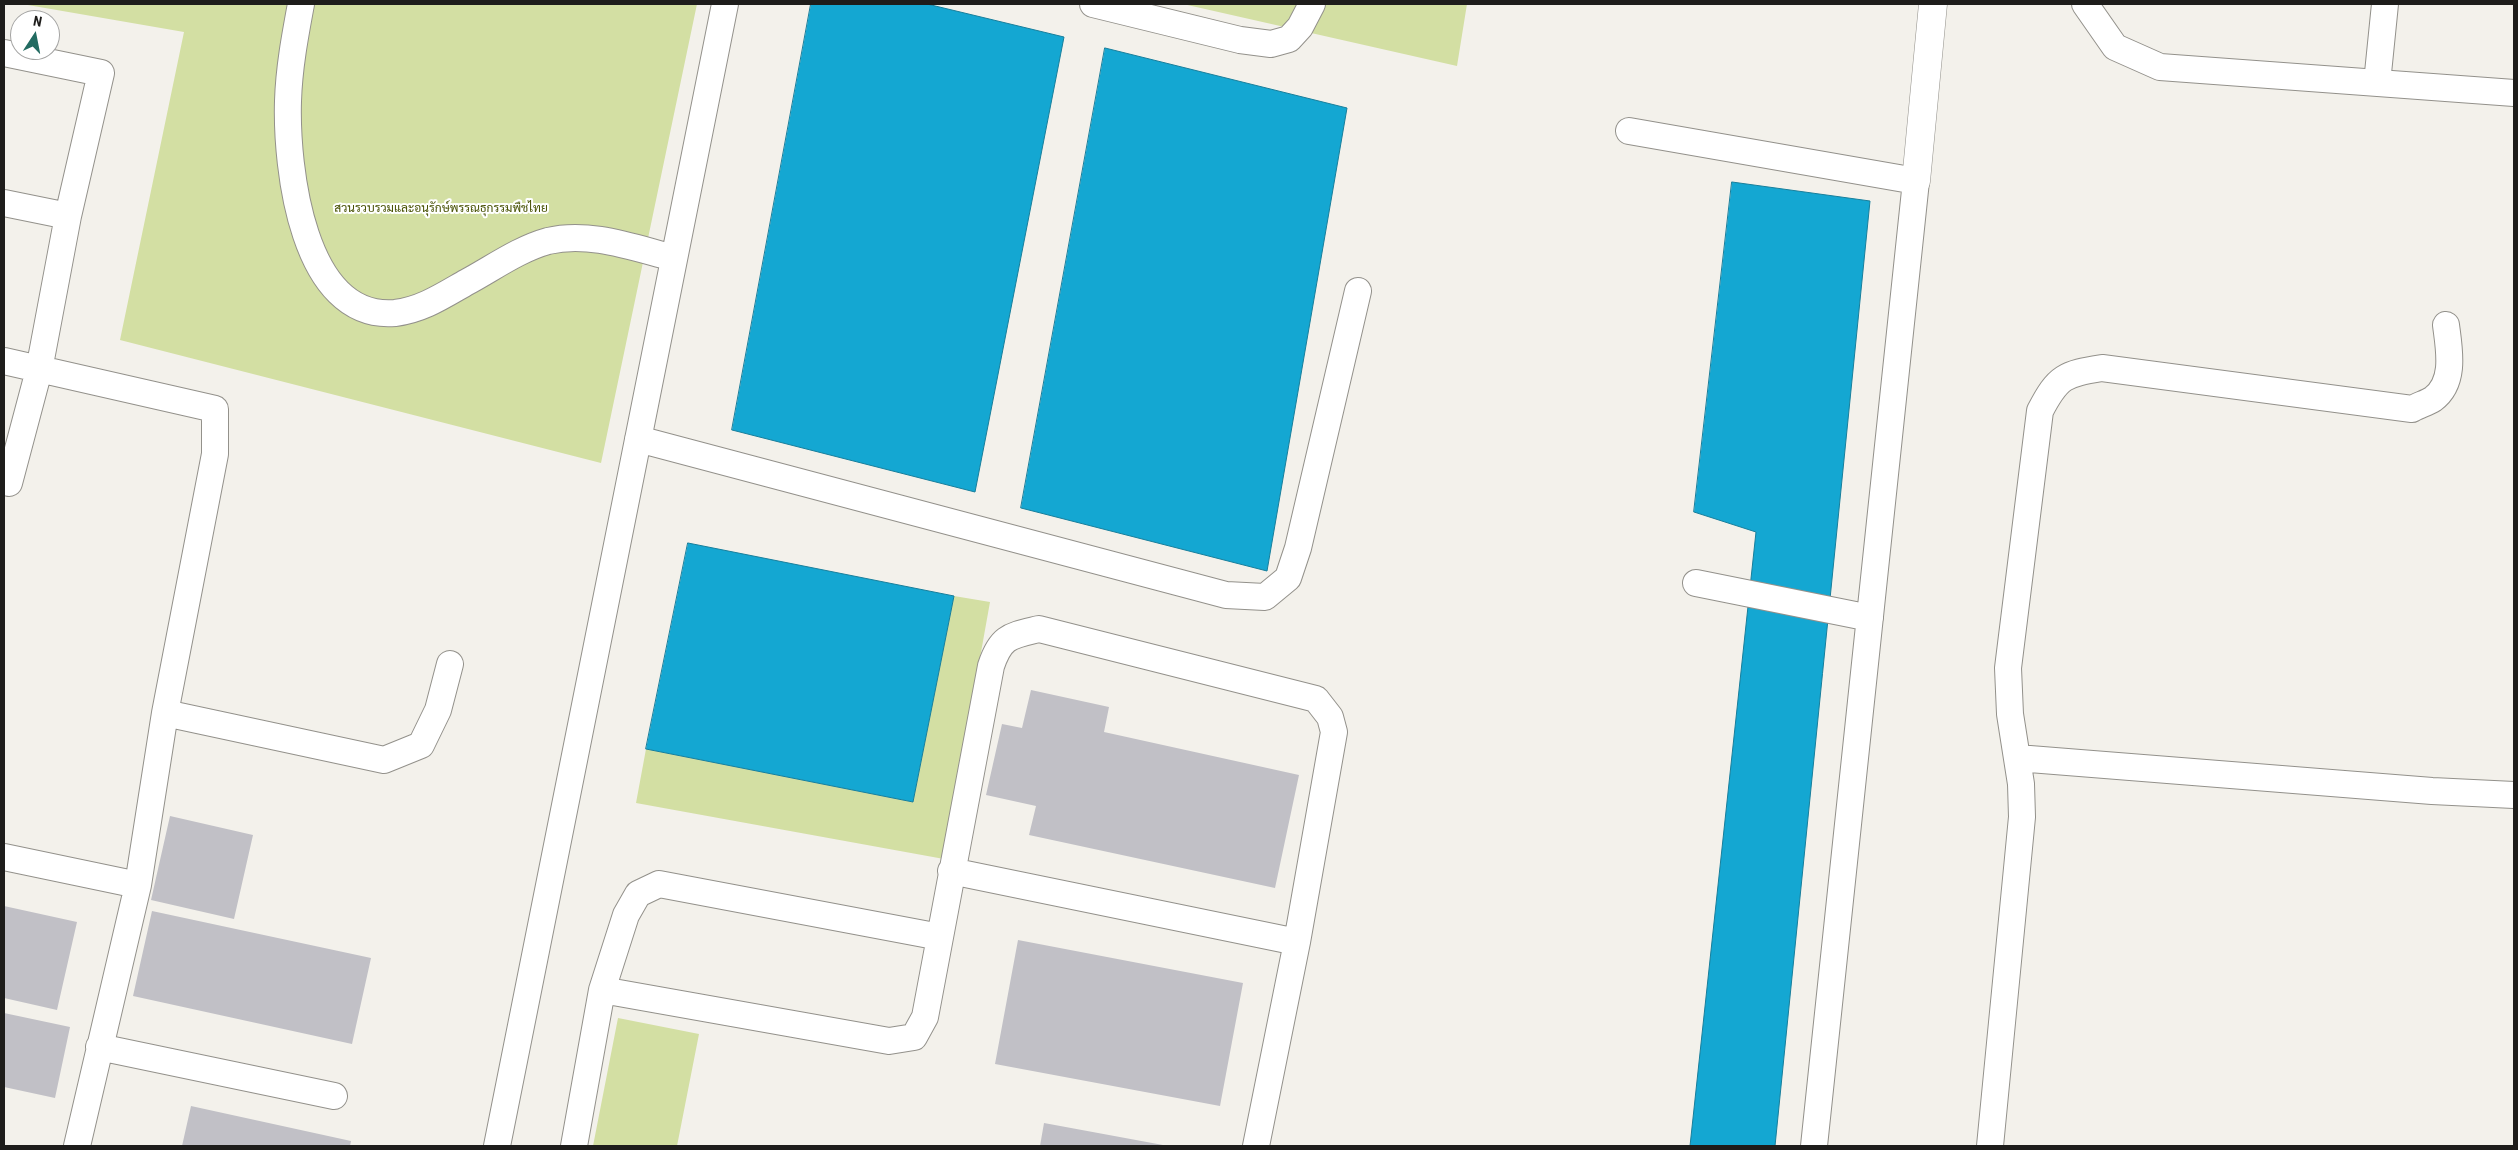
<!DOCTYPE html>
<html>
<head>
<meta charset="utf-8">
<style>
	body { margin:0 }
	#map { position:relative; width:2518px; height:1150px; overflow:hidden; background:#f3f1eb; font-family:"Roboto Condensed",sans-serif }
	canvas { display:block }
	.frame { position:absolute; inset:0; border:5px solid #1e1d1b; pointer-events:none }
	.north { position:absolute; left:10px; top:10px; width:50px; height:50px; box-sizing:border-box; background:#fff; border:1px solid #a5a5a4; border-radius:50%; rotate:11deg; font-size:14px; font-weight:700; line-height:20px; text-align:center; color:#1e1d1b }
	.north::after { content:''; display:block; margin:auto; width:18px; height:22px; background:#226b61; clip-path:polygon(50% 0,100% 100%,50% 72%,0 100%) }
</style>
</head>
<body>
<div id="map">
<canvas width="2518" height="1150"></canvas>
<div class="frame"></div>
<div class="north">N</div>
</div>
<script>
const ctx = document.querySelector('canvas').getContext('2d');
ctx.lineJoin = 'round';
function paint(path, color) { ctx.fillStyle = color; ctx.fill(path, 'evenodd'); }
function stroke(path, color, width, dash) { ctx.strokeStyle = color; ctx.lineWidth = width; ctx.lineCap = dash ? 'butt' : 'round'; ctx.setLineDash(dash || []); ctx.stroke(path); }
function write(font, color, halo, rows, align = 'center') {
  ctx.font = font + ' "Roboto Condensed",Sarabun,sans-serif'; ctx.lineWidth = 4; ctx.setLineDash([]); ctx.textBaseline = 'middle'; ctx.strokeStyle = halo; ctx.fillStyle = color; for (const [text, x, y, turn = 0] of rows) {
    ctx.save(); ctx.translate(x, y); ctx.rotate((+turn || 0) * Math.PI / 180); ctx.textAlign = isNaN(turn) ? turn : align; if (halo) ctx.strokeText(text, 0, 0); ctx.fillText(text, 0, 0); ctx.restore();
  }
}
const green = new Path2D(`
	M22,4H697L601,463L120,340L184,32Z
	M1183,4H1467L1457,66Z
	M954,596L990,602L944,859L636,803L646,749L913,802Z
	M618,1018L699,1034L677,1146H593Z`);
const water = new Path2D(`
	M811,4H927L1064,37L975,492L732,430Z
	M1105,48L1347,108L1267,571L1021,508Z
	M1732,182L1870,201L1775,1146H1690L1756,532L1694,512Z
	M688,543L954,596L913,802L646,749Z`);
const building = new Path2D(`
	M1031,690L1109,707L1104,732L1299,775L1275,888L1029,835L1036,806L986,795L1002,724L1022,728Z
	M170,816L253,835L234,919L151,900Z
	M4,906L77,922L57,1010L4,998Z
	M152,911L371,958L352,1044L133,996Z
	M1018,940L1243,983L1220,1106L995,1064Z
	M4,1013L70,1027L55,1098L4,1087Z
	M191,1106L351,1141L350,1146H182Z
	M1044,1123L1163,1145V1146H1040Z`);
const service = new Path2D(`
	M301,4C295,36 289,68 288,101C286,166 302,321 395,313C422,310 444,295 467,282C493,268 519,249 548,241C590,231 634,248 674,258
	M1093,4L1240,40L1271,44L1289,39L1300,27L1312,4
	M2085,4L2115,47L2160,67L2514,93
	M4,53L101,73L68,216L39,370L9,483
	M2377,83L2385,4
	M1629,131L1916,181L1814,1146
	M4,203L68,216
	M4,361L215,409V454L165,713L138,885L77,1146
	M638,439L1226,595L1265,597L1288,578L1298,548L1358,291
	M1696,583L1870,618
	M165,713L384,760L421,745L438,710L450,664
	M2017,758L2432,791L2514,795
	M4,857L138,885
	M951,871L1297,942
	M602,990L889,1041L914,1037L925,1017L991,666C1001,636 1010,636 1039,629L1316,699L1330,717L1334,732L1297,942L1256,1146
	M99,1047L334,1096
	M497,1146L725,4
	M574,1146L602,990L626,915L638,894L659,884L940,937
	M1990,1146L2022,817L2021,784L2010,714L2008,668L2040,411C2058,376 2065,374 2102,368L2412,409C2419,405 2427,403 2433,399C2456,382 2449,349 2446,325`);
const minor = new Path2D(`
	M1916,181L1933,4`);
const parkNames = [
	["สวนรวบรวมและอนุรักษ์พรรณธุกรรมพืชไทย",441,209]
];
paint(green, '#d3dfa3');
paint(water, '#14a7d2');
stroke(water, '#177e9b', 1);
paint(building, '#c1c0c6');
stroke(service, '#93918b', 28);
stroke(minor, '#93918b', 29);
stroke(service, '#fff', 26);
stroke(minor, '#fff', 28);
write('12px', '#475103', '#fff', parkNames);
</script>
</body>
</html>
